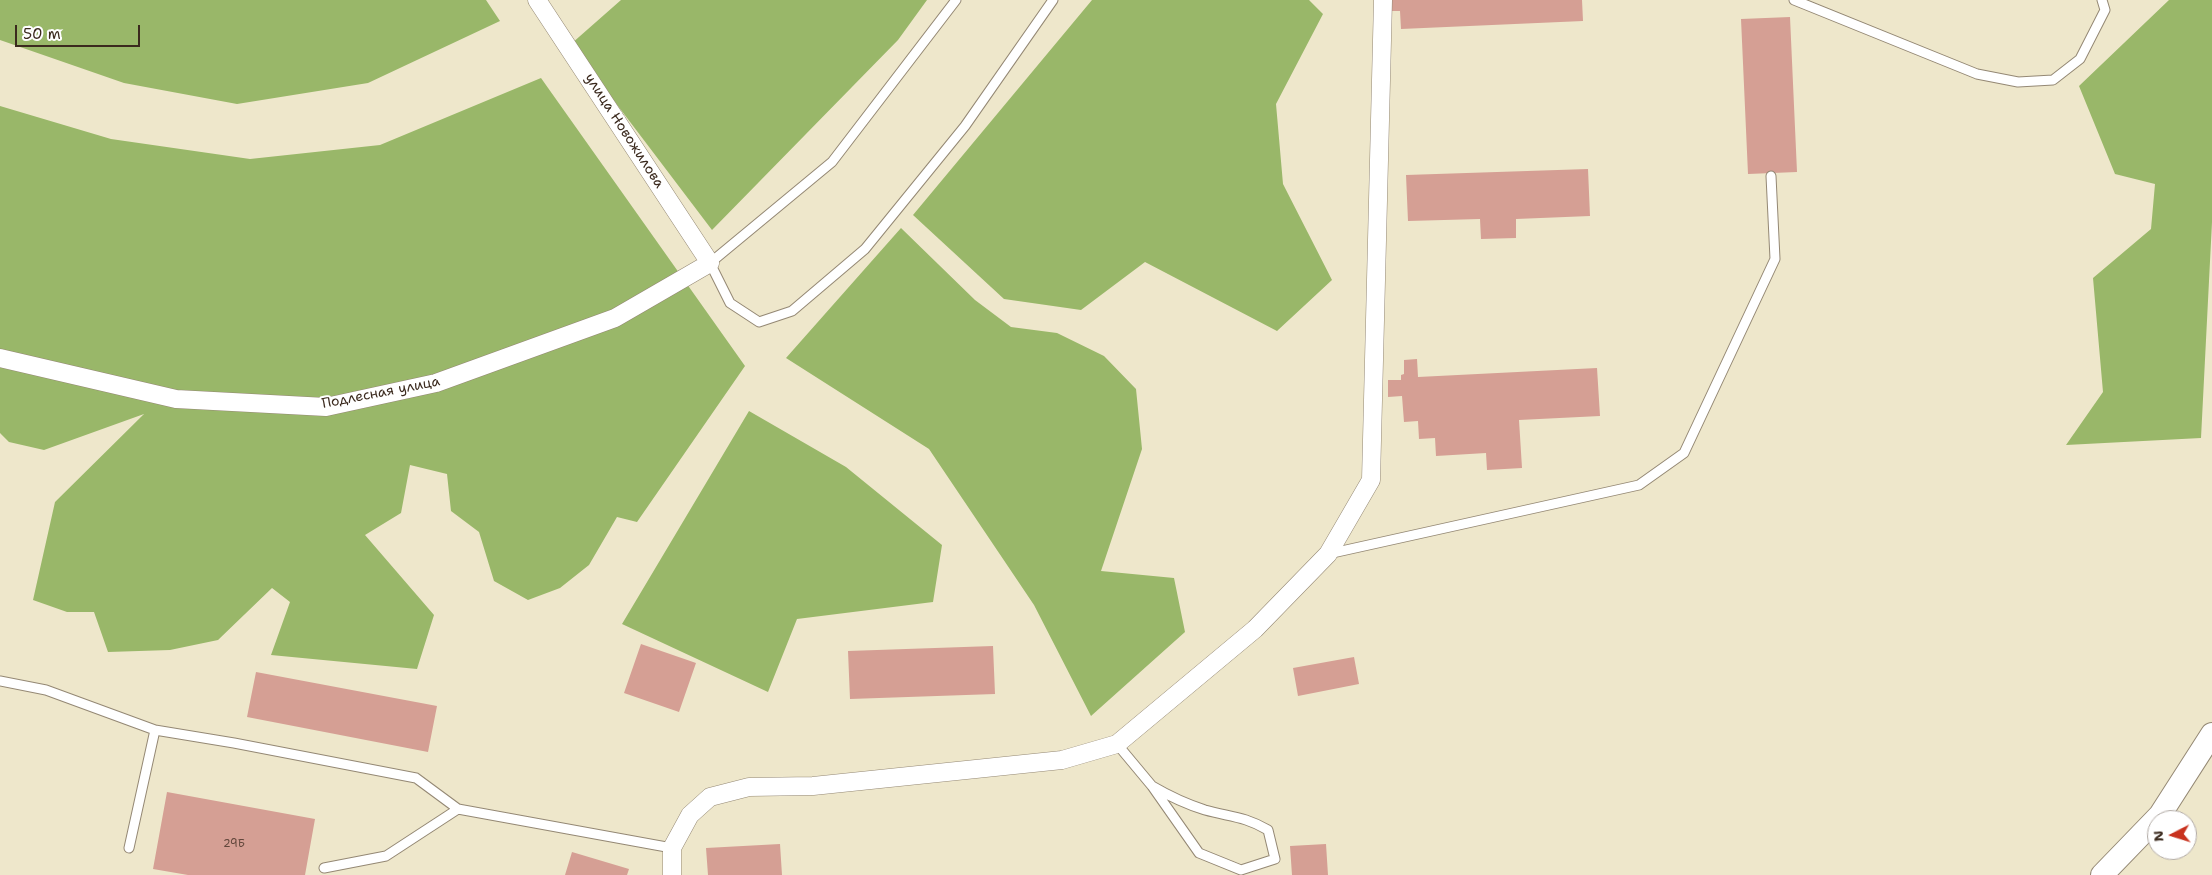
<!DOCTYPE html>
<html>
<head>
<meta charset="utf-8">
<style>
	body { margin:0 }
	#map { position:relative; width:2212px; height:875px; overflow:hidden; background:#eee7cb; font-family:"Shantell Sans",sans-serif }
	canvas { display:block }
	.north { position:absolute; left:2147px; top:810px; width:50px; height:50px; box-sizing:border-box; background:#fff; border:1px solid #b1aaa5; border-radius:50%; rotate:265deg; font-size:14px; font-weight:700; line-height:20px; text-align:center; color:#3b2a1e }
	.north::after { content:''; display:block; margin:auto; width:18px; height:22px; background:#c8321e; clip-path:polygon(50% 0,100% 100%,50% 72%,0 100%) }
	.scale { position:absolute; left:15px; top:25px; width:125px; height:22px; box-sizing:border-box; border:2px solid #3b2a1e; border-top:0; padding-left:6px; font-size:15px; line-height:18px; white-space:nowrap; color:#3b2a1e; -webkit-text-stroke:4px #fff; paint-order:stroke }
</style>
</head>
<body>
<div id="map">
<canvas width="2212" height="875"></canvas>
<div class="north">N</div>
<div class="scale">50 m</div>
</div>
<script>
const ctx = document.querySelector('canvas').getContext('2d');
ctx.lineJoin = 'round';
function paint(path, color) { ctx.fillStyle = color; ctx.fill(path, 'evenodd'); }
function stroke(path, color, width, dash) { ctx.strokeStyle = color; ctx.lineWidth = width; ctx.lineCap = dash ? 'butt' : 'round'; ctx.setLineDash(dash || []); ctx.stroke(path); }
function write(font, color, halo, rows, align = 'center') {
  ctx.font = font + ' "Shantell Sans",sans-serif'; ctx.lineWidth = 4; ctx.setLineDash([]); ctx.textBaseline = 'middle'; ctx.strokeStyle = halo; ctx.fillStyle = color; for (const [text, x, y, turn = 0] of rows) {
    ctx.save(); ctx.translate(x, y); ctx.rotate((+turn || 0) * Math.PI / 180); ctx.textAlign = isNaN(turn) ? turn : align; if (halo) ctx.strokeText(text, 0, 0); ctx.fillText(text, 0, 0); ctx.restore();
  }
}
const forest = new Path2D(`
	M0,0H486L500,21L368,83L237,104L124,83L0,40Z
	M621,0H927L898,40L712,230L571,44Z
	M1092,0H1309L1323,14L1276,104L1283,184L1332,280L1277,331L1145,262L1081,310L1004,299L913,215Z
	M2169,0H2212V222L2201,438L2066,445L2103,392L2093,278L2151,229L2155,184L2115,174L2079,86Z
	M541,78L745,366L637,522L617,517L589,565L560,588L528,600L494,581L479,532L451,511L447,474L410,465L401,513L365,535L434,615L417,669L271,655L290,602L272,588L218,640L170,650L108,652L94,612H67L33,600L55,502L144,414L44,450L9,442L0,433V106L111,139L250,159L380,145Z
	M901,228L975,300L1011,327L1057,333L1104,356L1136,389L1142,449L1101,571L1174,578L1185,632L1091,716L1034,605L929,449L786,358Z
	M749,411L846,467L942,545L933,602L797,619L768,692L622,624Z`);
const building = new Path2D(`
	M1389,0H1582L1583,21L1401,29L1400,11H1389Z
	M1790,17L1797,172L1748,174L1741,19Z
	M1588,169L1590,216L1516,219V238L1481,239L1480,219L1408,221L1406,175Z
	M1417,359L1418,377L1597,368L1600,416L1519,420L1522,468L1487,470L1486,453L1436,456L1435,438L1419,439L1418,421L1404,422L1402,396L1388,397V380H1401V375L1404,374V360Z
	M641,644L696,663L679,712L624,693Z
	M993,646L995,694L850,699L848,651Z
	M1354,657L1359,684L1298,696L1293,668Z
	M256,672L437,706L428,752L247,717Z
	M167,792L315,819L305,875H188L153,869Z
	M780,844L782,875H708L706,848Z
	M1326,844L1328,875H1292L1290,846Z
	M572,852L629,869L627,875H565Z`);
const service = new Path2D(`
	M956,0L832,162L710,263L730,303L759,322L792,311L865,249L965,126L1053,0
	M1794,0L1977,74L2018,82L2053,80L2080,59L2105,10L2102,0
	M1328,554L1639,485L1684,453L1775,259L1771,176
	M0,681L46,690L155,730L234,743L416,778L458,809L672,848
	M1117,744L1152,786L1199,853L1241,870L1275,859L1268,830C1244,816 1230,817 1205,810C1186,804 1169,796 1152,786
	M129,848L155,730
	M324,868L386,856L458,809`);
const minor = new Path2D(`
	M0,358L176,399L326,407L436,383L615,318L710,263L537,0
	M672,875V848L690,815L710,797L749,787L813,786L1062,760L1117,744L1255,629L1328,554L1371,480L1383,0`);
const tertiary = new Path2D(`
	M2102,875L2160,815L2212,734`);
const numberNames = [
	["29Б",234,844]
];
const streetNames = [
	["улица Новожилова",624,131,57],
	["Подлесная улица",381,393,-11]
];
paint(forest, '#99b769');
paint(building, '#d59f94');
stroke(service, '#948874', 11);
stroke(minor, '#948874', 19);
stroke(tertiary, '#948874', 24);
stroke(service, '#fff', 9);
stroke(minor, '#fff', 18);
stroke(tertiary, '#fff', 22);
write('11px', '#62473c', null, numberNames);
write('14px', '#3b2a1e', '#fff', streetNames);
</script>
</body>
</html>
